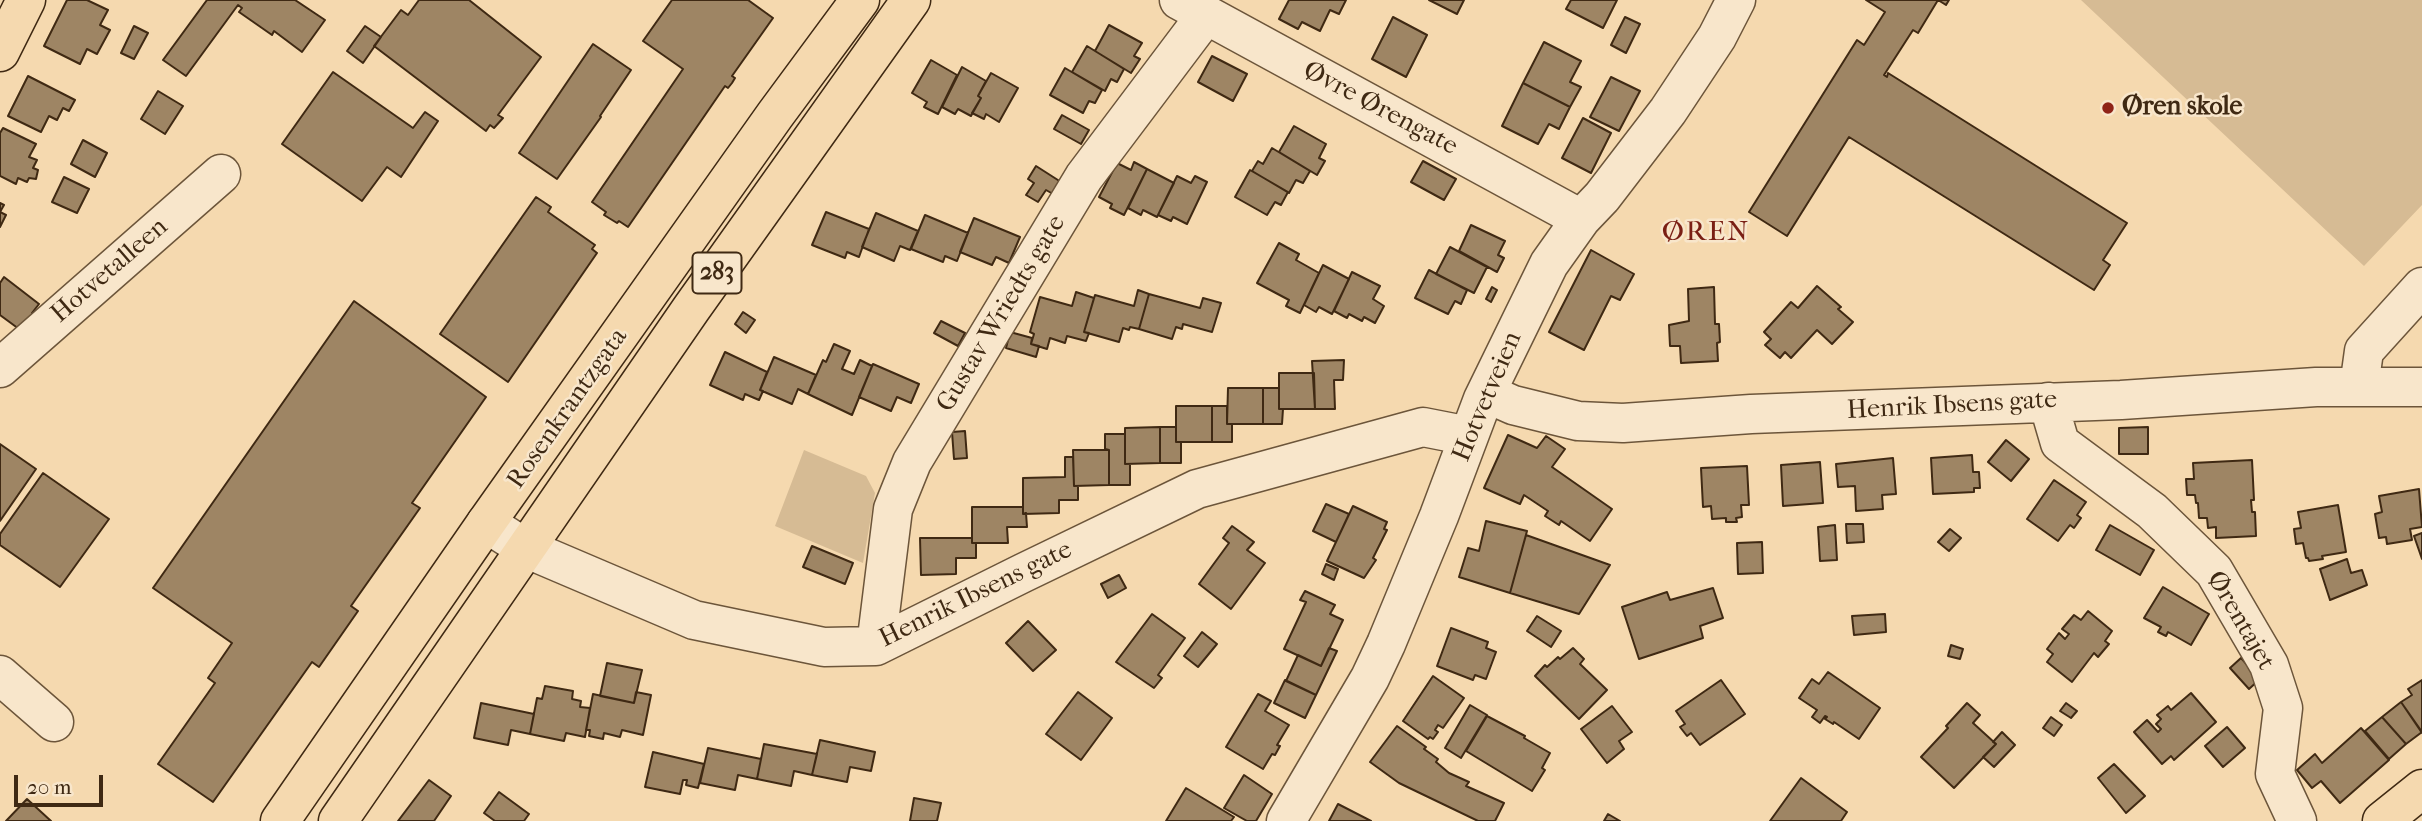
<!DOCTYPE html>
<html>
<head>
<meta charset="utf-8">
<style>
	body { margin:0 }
	#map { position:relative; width:2422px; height:821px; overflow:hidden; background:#f5d9af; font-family:"IM FELL French Canon",serif }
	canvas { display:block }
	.scale { position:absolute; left:14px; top:775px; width:89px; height:32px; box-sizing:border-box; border:4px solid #3f2913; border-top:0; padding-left:9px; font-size:21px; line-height:24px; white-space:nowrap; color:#3f2913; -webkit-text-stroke:5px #f8e6cb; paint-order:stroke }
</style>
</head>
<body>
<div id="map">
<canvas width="2422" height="821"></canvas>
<div class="scale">20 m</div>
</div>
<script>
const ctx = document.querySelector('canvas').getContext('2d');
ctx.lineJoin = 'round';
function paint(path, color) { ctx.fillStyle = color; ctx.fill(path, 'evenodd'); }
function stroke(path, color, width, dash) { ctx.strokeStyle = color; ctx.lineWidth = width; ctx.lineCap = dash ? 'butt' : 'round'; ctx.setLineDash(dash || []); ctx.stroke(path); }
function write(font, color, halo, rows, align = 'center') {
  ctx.font = font + ' "IM FELL French Canon",serif'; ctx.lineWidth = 5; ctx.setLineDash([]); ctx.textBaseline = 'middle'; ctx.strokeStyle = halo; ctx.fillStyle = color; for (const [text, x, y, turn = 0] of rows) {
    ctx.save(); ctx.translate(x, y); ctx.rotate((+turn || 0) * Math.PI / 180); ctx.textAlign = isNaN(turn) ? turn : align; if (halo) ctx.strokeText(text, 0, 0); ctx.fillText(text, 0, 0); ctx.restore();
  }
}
const green = new Path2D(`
	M2081,0H2422V205L2364,266Z
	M804,450L866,476L875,493L863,563L775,526Z`);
const building = new Path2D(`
	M67,0H87L108,10L100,25L110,30L97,54L87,49L80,64L44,46Z
	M207,0H295L325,20L302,52L274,31L272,35L239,12L242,8L238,5L186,76L163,60Z
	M419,0H469L541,57L498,115L503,118L494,128L490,125L486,131L374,46L401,10L408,15Z
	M672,0H748L773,18L732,76L735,78L732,83L728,88L725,86L628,227L619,221L617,223L604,215L606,212L592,202L683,69L643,41Z
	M1289,0H1346L1339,14L1330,10L1320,31L1302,22L1298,29L1279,19Z
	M1429,0H1464L1457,14Z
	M1571,0H1617L1603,28L1566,9Z
	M1866,0H1949L1946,5L1938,0L1918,33L1913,30L1884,75L1887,77L1888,73L2127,223L2103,260L2110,265L2094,290L1849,137L1787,236L1749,212L1857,40L1864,45L1885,12Z
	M1393,17L1427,35L1406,77L1372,59Z
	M1625,17L1640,24L1626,53L1611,45Z
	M1109,25L1142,43L1134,56L1140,59L1131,73L1095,51Z
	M134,26L148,33L134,59L121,53Z
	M365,26L381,37L363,63L347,51Z
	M1544,42L1581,61L1570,82L1581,87L1570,107L1523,83Z
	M593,44L631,70L600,116L601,117L557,179L519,153Z
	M1087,46L1124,69L1117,82L1111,79L1105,91L1072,72Z
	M1212,56L1247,74L1233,101L1198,82Z
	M931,60L957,75L938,114L924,107L927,102L912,93Z
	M962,67L986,81L978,96L981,98L971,116L958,109L955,114L942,107Z
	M1065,68L1102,90L1095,103L1089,101L1083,113L1050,95Z
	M333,72L413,128L425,112L438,121L401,177L387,167L362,201L282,144Z
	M991,73L1018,88L999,122L986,114L984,119L972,113L981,98L978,96Z
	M28,76L75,100L69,111L63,108L57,120L49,116L41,132L8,116Z
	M1611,77L1640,91L1619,131L1590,117Z
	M1523,83L1570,107L1559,129L1549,124L1538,144L1502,126Z
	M158,91L183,106L165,134L141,119Z
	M1062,115L1089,130L1081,144L1054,129Z
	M1583,118L1611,133L1591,173L1562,158Z
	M1294,126L1326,144L1319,158L1325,161L1317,175L1279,152Z
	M3,128L36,144L29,157L37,160L33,168L38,170L36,179L29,178L27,182L18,178L16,184L0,176V133Z
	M83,140L107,153L95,177L71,164Z
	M1272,148L1310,171L1303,183L1296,180L1289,193L1252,171L1258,161L1263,164Z
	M1423,161L1456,179L1444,200L1411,182Z
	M1134,162L1147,169L1124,215L1110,208L1112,204L1099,197L1117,163L1131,170Z
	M1036,166L1061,182L1053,194L1046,190L1038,202L1026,195L1034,183L1028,179Z
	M1147,169L1174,183L1157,217L1143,210L1141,215L1128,208Z
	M1250,170L1288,192L1281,205L1275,202L1267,215L1235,197Z
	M1177,176L1191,183L1195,176L1207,182L1187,224L1173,217L1171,221L1158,215Z
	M64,177L89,189L77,213L52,202Z
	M536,197L551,207L548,212L595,245L592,249L597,253L508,382L440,334Z
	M0,203L4,205L0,212L6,215L0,227Z
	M826,212L869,229L859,257L847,252L845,258L812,245Z
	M876,213L918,231L910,250L900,246L894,261L862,247Z
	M925,215L968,233L957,261L945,256L943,262L911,249Z
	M974,218L1020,237L1009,263L996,257L992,265L960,252Z
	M1471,225L1505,241L1498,255L1504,258L1497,272L1459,251Z
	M1279,243L1299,254L1296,260L1319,273L1300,313L1286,306L1289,300L1257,283Z
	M1450,247L1487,267L1474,293L1436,274Z
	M1591,250L1634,274L1620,300L1611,296L1584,350L1549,332Z
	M1323,265L1349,279L1332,314L1319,307L1316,312L1304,305Z
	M1429,270L1467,290L1461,304L1455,301L1448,314L1415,298Z
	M1352,272L1380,286L1373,299L1384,306L1375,323L1364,317L1362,321L1349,314L1347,318L1334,311Z
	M4,277L39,304L32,313L34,314L19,329L0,315V283Z
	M1817,286L1841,307L1838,309L1853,322L1832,344L1817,330L1791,358L1785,352L1780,358L1765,345L1771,339L1764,332L1791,302L1798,308Z
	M1492,287L1497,290L1491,302L1486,299Z
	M1714,287L1715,324H1719L1720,342L1717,343L1718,361L1681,363L1680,346H1670L1669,325L1689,321L1688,289Z
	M1138,290L1149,294L1139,329L1130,327L1129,330L1123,328L1119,342L1084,332L1095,295L1134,306Z
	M1076,292L1094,298L1084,332L1089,333L1086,341L1067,336L1065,343L1050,338L1047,349L1031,344L1034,334L1030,332L1040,297L1072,306Z
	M1149,294L1200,308L1203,298L1221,303L1212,332L1183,324L1182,329L1176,327L1172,339L1139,329Z
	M354,301L486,397L412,503L420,508L351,606L358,611L319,667L312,662L213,802L158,764L215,683L208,678L232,643L153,588Z
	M743,312L755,320L746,333L735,324Z
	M941,321L965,333L958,346L934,333Z
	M1010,332L1032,338L1031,344L1039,346L1036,357L1006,348Z
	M834,344L850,351L842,369L854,374L860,360L872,366L852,415L808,394L823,360L826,362Z
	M725,352L767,372L760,390L763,391L759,400L745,394L743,400L710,385Z
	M774,357L816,375L808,394L798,389L792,404L760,390Z
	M1344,360L1343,380H1334L1335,409H1315L1312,361Z
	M873,364L919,384L911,403L897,397L891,411L859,397Z
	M1279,373H1314L1315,409H1279Z
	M1228,388H1263V424H1227Z
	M1263,388H1279V409H1283L1282,424H1263Z
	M1176,406H1212V442H1176Z
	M1212,406H1227V424H1232V442H1212Z
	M1160,427V463L1125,464V428Z
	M1160,427H1176V442H1181V463H1160Z
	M2148,427V454H2119V428Z
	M965,431L967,458L954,459L952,432Z
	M1105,434H1125V464H1130V485H1109V450L1105,449Z
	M1508,435L1537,448L1546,436L1565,449L1552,467L1612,509L1590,541L1561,521L1559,525L1545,516L1548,511L1524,495L1520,504L1484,488Z
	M2006,440L2029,459L2011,481L1988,462Z
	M0,444L36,469L0,521Z
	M1073,450H1109V485L1074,486Z
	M1972,455L1973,472H1979L1980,488H1974V492L1933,494L1931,458Z
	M1065,457H1073L1074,486H1078V500H1059V513L1023,514V478L1065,477Z
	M1893,458L1896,494L1882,495L1883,509L1856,511L1855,486L1838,487L1836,464Z
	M2252,460L2254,500H2251L2252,512H2255L2256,536L2216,538V527L2208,528L2207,518H2199L2198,503H2196L2195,495H2187L2186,479H2194L2193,463Z
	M1820,462L1823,503L1783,506L1781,465Z
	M1747,466L1749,505H1741L1742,517L1736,518L1737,522H1726V518L1712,519L1711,506L1703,507L1701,468Z
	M43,473L109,519L60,587L0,545V534Z
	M2054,480L2086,502L2077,515L2081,518L2074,528L2070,525L2058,541L2027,519Z
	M2419,489L2422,527L2410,529L2412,540L2387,544L2386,537L2379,538L2375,514L2382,512L2379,496Z
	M1326,504L1349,514L1336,542L1313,531Z
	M2338,505L2346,552L2322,556L2323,559L2309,561L2308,558H2306L2303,543L2296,544L2294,529L2301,528L2298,512Z
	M1353,506L1387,522L1384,529L1387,530L1373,558L1376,560L1364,578L1327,561Z
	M972,507H1023V514L1026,513L1027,527H1007L1008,543H972Z
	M1486,521L1527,531L1510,593L1459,577L1468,548L1479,551Z
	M1846,524H1863L1864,542L1847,543Z
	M1835,525L1837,560L1820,561L1818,527Z
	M2110,525L2154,550L2140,575L2096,550Z
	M1232,526L1254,542L1247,550L1265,563L1231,609L1199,584L1229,543L1223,538Z
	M1950,529L1961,538L1949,551L1938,542Z
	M2422,533V559L2414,536Z
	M1526,535L1610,565L1579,614L1510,593Z
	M920,538H972V543H976V558H956V574L921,575Z
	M1762,542L1763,573L1738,574L1737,543Z
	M812,546L853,563L845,584L803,567Z
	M2347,559L2351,573L2362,570L2367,585L2330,600L2320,569Z
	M1326,564L1338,569L1334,580L1322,574Z
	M1119,575L1126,588L1108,598L1101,584Z
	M2163,587L2209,614L2191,645L2168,632L2166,636L2158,632L2161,627L2144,618Z
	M1713,588L1723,618L1700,626L1703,638L1639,659L1622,607L1667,592L1670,600Z
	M1305,591L1335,605L1330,614L1343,620L1321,666L1284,649L1306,602L1300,600Z
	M2088,611L2112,631L2105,641L2109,644L2098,657L2094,653L2072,682L2047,662L2053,654L2047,649L2059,633L2065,639L2069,634L2062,629L2074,615L2081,620Z
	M1152,614L1185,638L1158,675L1162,678L1154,688L1116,662Z
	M1885,614L1886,632L1854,635L1852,616Z
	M1537,616L1561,631L1551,647L1527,631Z
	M1028,621L1056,650L1033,671L1006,643Z
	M1451,628L1488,642L1486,648L1496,652L1486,679L1475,675L1473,680L1437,666Z
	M1202,632L1217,644L1198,667L1184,656Z
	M1951,645L1963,649L1960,659L1948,656Z
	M1329,648L1337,651L1316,695L1286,681L1298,655L1321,666Z
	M1573,648L1584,659L1580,664L1607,690L1579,719L1535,676L1545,665L1547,667L1558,657L1560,659Z
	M2241,658L2260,679L2249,689L2230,668Z
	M607,663L642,670L634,703L600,696Z
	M1828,672L1880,708L1859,739L1834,722L1833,724L1825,719L1827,717L1825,716L1820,723L1812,717L1817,710L1799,698L1812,679L1819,684Z
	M1433,676L1464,698L1443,728L1438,725L1435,730L1438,732L1433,739L1430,737L1428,739L1403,721Z
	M1285,680L1316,695L1305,718L1274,703Z
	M1721,680L1745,714L1700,745L1691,733L1687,736L1680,727L1685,724L1676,711Z
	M2422,680V733L2401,702L2412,695L2408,689Z
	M545,686L573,691L572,699L581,701L580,707L590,708L585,737L566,733L564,741L530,734L537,698L542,699Z
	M636,692L651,695L643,735L622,730L620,737L604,733L603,739L589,736L590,730H586L593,694L634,703Z
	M1078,692L1112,718L1081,760L1046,734Z
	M2191,693L2216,722L2174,760L2171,756L2162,764L2134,732L2147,720L2158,732L2161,729L2156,724L2161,719L2157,715L2168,706L2171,710Z
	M1258,694L1271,701L1265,711L1289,725L1277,745L1280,746L1275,755L1272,754L1263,769L1226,747Z
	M2401,702L2422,732L2406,744L2382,717Z
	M481,703L534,714L530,734L511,730L508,745L474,738Z
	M1967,703L1980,715L1973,723L1996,744L1954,788L1921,757L1948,728L1946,726Z
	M2066,703L2077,711L2071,718L2060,711Z
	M1470,705L1487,715L1461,758L1445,748Z
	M1612,706L1632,732L1619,741L1624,749L1607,763L1581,729Z
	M1487,716L1525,736L1524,738L1550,753L1542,768L1545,770L1532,791L1466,751Z
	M2051,717L2062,725L2054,736L2043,728Z
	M2382,717L2406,744L2389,759L2365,731Z
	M1397,726L1426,747L1424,749L1438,759L1436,762L1449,773L1469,782L1466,786L1504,803L1495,821H1478L1399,783L1370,762Z
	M2227,727L2245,748L2223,767L2205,746Z
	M2361,728L2389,760L2340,803L2321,781L2312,788L2297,770L2315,754L2322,763Z
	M2002,732L2015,745L1994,767L1983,757L1996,744L1993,742Z
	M820,740L875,752L871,771L850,767L847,782L812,775Z
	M764,744L817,754L812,775L794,771L791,786L757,779Z
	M708,748L761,759L757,779L738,775L735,790L700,783Z
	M653,752L704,764L698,788L686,785L687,780H683L680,794L645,787Z
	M2114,764L2145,796L2126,813L2098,778Z
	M1244,775L1272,794L1256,821H1247L1224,808Z
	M1801,778L1847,812L1841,821H1770Z
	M429,780L451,796L434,821H398Z
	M1186,788L1234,817L1231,821H1166Z
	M499,792L529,814L524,821H495L484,813Z
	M914,798L941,803L937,821H910Z
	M27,799L51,821H6Z
	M1338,804L1371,821H1329Z
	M1608,814L1620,821H1604Z`);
const minor = new Path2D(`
	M1179,0L1581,219
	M0,368L221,174
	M2359,387L2364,351L2422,287
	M1486,393L1513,405L1578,421L1623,423L1751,414L2121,400L2316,387H2422
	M2048,402L2060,443L2152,511L2214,571L2269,665L2283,708L2275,774L2297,821
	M486,523L525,548L694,620L824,647L876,646L1023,573L1197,489L1423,427L1469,436
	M876,646L893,509L912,462L1084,177L1206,15
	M0,675L54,722
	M1286,821L1370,678L1386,644L1439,516L1483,399L1549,264L1581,219L1602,197L1668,111L1717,37L1736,0`);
const major = new Path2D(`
	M0,52L26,0
	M280,821L486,523L775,115L860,0
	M338,821L691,309L911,0
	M2382,821L2422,789`);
const markers = [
	[2108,108,7,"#8f2418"]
];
const shields = [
	[717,273,49]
];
const shieldNames = [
	["283",717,273]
];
const poiNames = [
	["Øren skole",2122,108]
];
const streetNames = [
	["Øvre Ørengate",1380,109,28],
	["Hotvetalleen",110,271,-41],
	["Gustav Wriedts gate",1002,314,-59],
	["Hotvetveien",1488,397,-67],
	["Henrik Ibsens gate",1952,406,-3],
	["Rosenkrantzgata",568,409,-55],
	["Henrik Ibsens gate",976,595,-26],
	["Ørentajet",2240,621,60]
];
const neighbourhoodNames = [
	["ØREN",1706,233]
];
paint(green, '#d6bb94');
paint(building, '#9e8564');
stroke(building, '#3f2913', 2);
stroke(minor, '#6c553a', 41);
stroke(major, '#3f2913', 41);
stroke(minor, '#f8e6cb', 38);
stroke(major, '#f5d9af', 38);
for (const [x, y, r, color] of markers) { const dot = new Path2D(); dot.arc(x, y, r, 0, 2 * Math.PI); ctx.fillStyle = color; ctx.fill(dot); stroke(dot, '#f8e6cb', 2.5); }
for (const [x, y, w] of shields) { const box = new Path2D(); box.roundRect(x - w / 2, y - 20.5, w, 41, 5); ctx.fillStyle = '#f8e6cb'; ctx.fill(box); stroke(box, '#3f2913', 2); }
write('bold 24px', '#3f2913', null, shieldNames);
write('bold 26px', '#3f2913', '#f8e6cb', poiNames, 'left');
write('26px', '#3f2913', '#f8e6cb', streetNames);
ctx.letterSpacing = '2px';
write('28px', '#7a1f14', '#f8e6cb', neighbourhoodNames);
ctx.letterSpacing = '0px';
</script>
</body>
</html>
